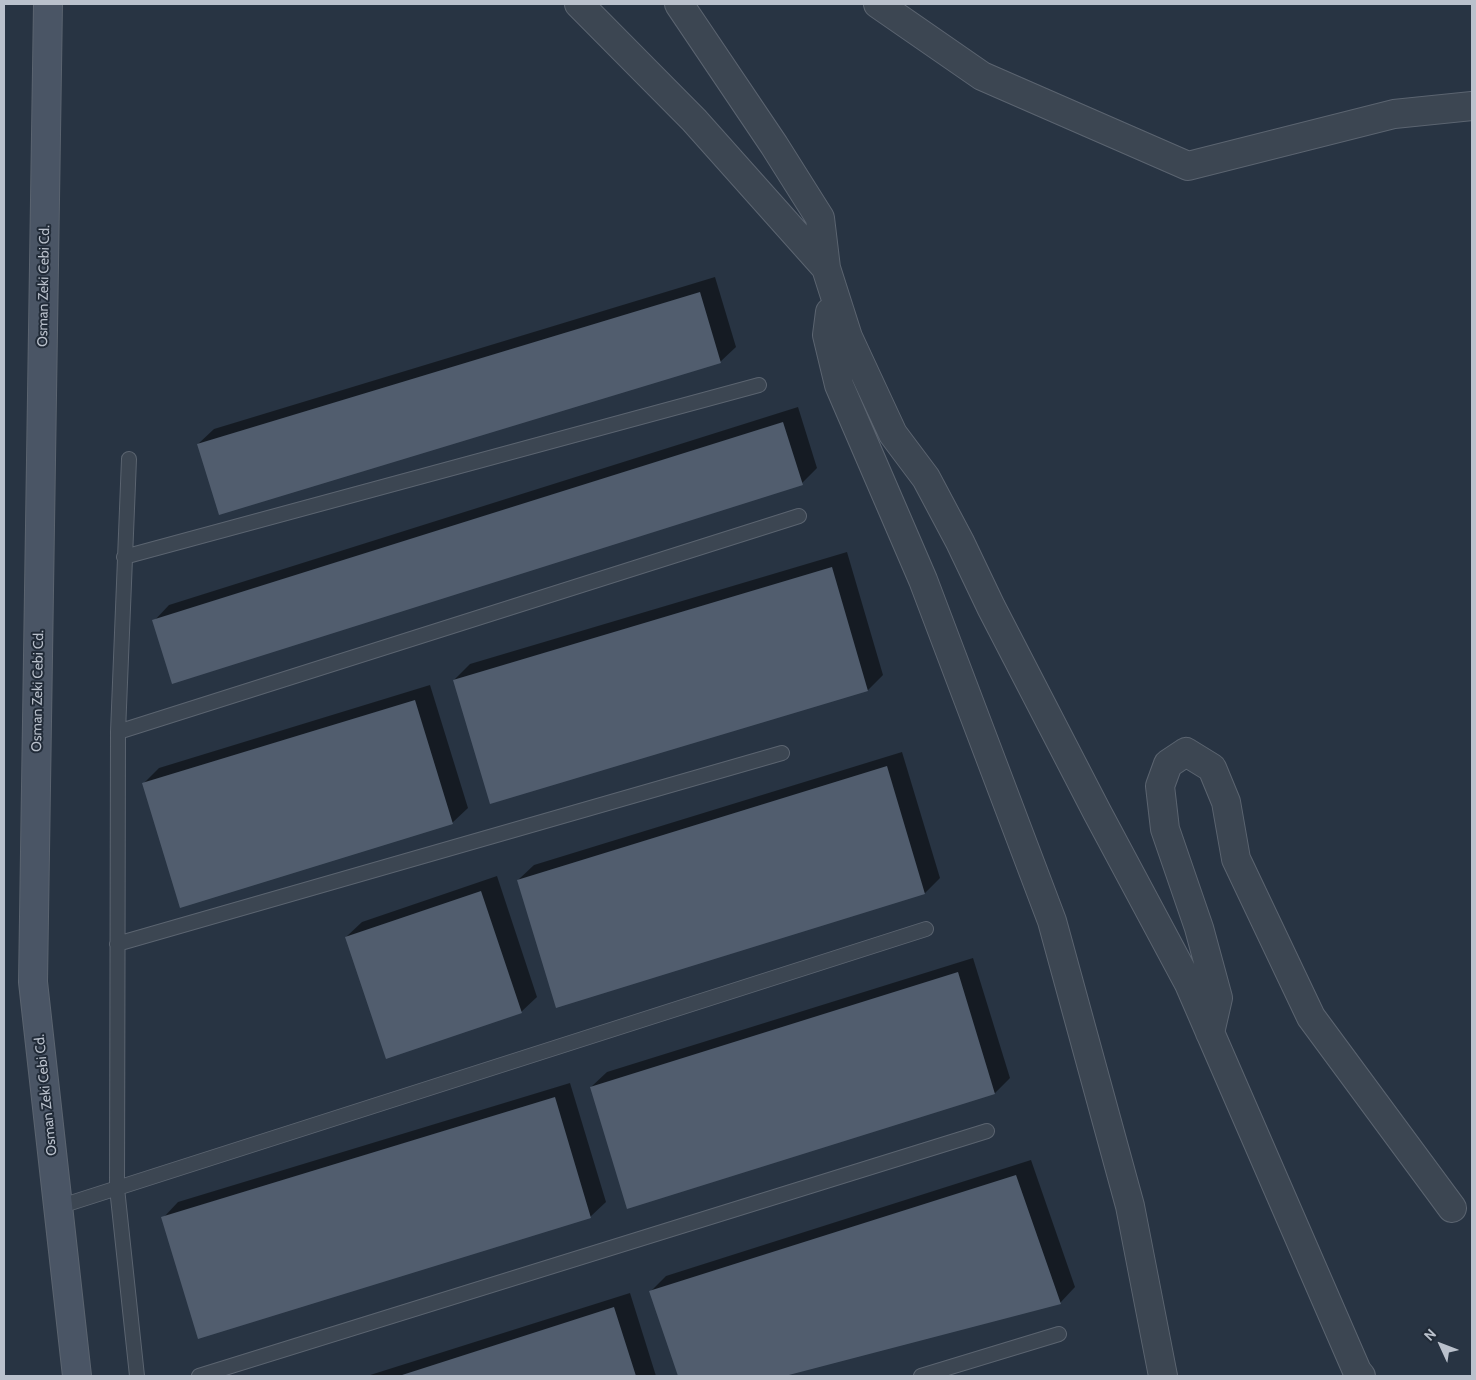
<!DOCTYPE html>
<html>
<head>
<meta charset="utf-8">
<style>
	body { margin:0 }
	#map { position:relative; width:1476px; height:1380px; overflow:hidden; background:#283443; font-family:Cabin,sans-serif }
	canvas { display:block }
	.frame { position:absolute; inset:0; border:5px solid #bac1cc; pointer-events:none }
	.north { position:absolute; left:1416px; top:1320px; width:50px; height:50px; -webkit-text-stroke:4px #212b38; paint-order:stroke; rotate:313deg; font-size:14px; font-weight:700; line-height:20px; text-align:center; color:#bac1cc }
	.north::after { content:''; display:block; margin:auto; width:18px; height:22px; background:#bac1cc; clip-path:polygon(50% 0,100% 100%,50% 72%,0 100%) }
</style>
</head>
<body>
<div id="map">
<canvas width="1476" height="1380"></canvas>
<div class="frame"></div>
<div class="north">N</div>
</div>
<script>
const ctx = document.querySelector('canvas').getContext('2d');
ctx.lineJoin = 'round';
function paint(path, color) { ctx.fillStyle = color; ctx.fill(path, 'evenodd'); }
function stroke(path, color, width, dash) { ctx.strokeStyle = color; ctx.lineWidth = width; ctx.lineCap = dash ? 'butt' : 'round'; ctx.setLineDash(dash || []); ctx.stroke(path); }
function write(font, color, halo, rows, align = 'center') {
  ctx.font = font + ' Cabin,sans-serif'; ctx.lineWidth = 4; ctx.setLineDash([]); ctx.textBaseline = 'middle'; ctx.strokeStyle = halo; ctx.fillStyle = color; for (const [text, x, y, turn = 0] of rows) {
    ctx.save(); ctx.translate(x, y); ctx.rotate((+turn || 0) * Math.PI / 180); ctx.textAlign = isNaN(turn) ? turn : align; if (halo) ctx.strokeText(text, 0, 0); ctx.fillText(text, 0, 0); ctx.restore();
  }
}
const shadow = new Path2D(`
	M715,277L736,347L720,362L198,444L214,429Z
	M798,407L817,468L802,483L154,621L169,605Z
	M847,552L883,675L868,690L454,680L470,664Z
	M430,685L468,808L452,823L143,784L159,768Z
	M902,752L940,878L925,893L518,880L534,865Z
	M497,876L537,997L521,1012L346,937L362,922Z
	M973,958L1010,1078L995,1093L591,1087L607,1072Z
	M570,1083L606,1202L590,1217L163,1218L178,1202Z
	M1031,1160L1075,1287L1060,1303L780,1376H680L651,1291L666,1276Z
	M630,1293L656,1376H367Z`);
const building = new Path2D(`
	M700,292L721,363L219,515L197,444Z
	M783,422L803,485L172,684L152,620Z
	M832,567L868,691L490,804L453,680Z
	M415,700L453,824L180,908L142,783Z
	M887,766L925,894L556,1008L517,880Z
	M481,891L522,1013L386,1059L345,937Z
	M958,972L995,1094L627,1209L590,1087Z
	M555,1097L591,1218L198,1339L161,1217Z
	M1016,1175L1061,1304L785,1376H678L649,1291Z
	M614,1307L636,1376H399Z`);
const lane = new Path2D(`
	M129,459L118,732L117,1188L137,1376
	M124,557L759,385
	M118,732L799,516
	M117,944L782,753
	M58,1207L926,929
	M199,1376L987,1131
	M921,1376L1059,1334`);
const street = new Path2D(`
	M579,4L694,120L826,268L848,337L893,434L926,478L960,542L991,607L1097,812L1189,984L1357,1371L1361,1376
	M679,4L774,145L820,218L826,268
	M878,4L982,76L1188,166L1394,114L1472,106
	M840,312H830L827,335L839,385L923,580L1052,921L1130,1206L1163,1376
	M1210,1033L1218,998L1199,928L1165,829L1160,786L1168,764L1186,752L1212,768L1226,802L1236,859L1311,1017L1452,1208`);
const secondary = new Path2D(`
	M48,4L33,982L77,1376`);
const streetNames = [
	["Osman Zeki Cebi Cd.",44,286,-89],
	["Osman Zeki Cebi Cd.",38,691,-89],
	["Osman Zeki Cebi Cd.",46,1095,-96]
];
paint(shadow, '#0007');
paint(building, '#515d6e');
stroke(lane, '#5b6470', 16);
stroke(street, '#5b6470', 30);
stroke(secondary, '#5b6470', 30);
stroke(lane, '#3c4652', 14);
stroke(street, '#3c4652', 28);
stroke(secondary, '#4a5565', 28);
write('14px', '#bac1cc', '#212b38', streetNames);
</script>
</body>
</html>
